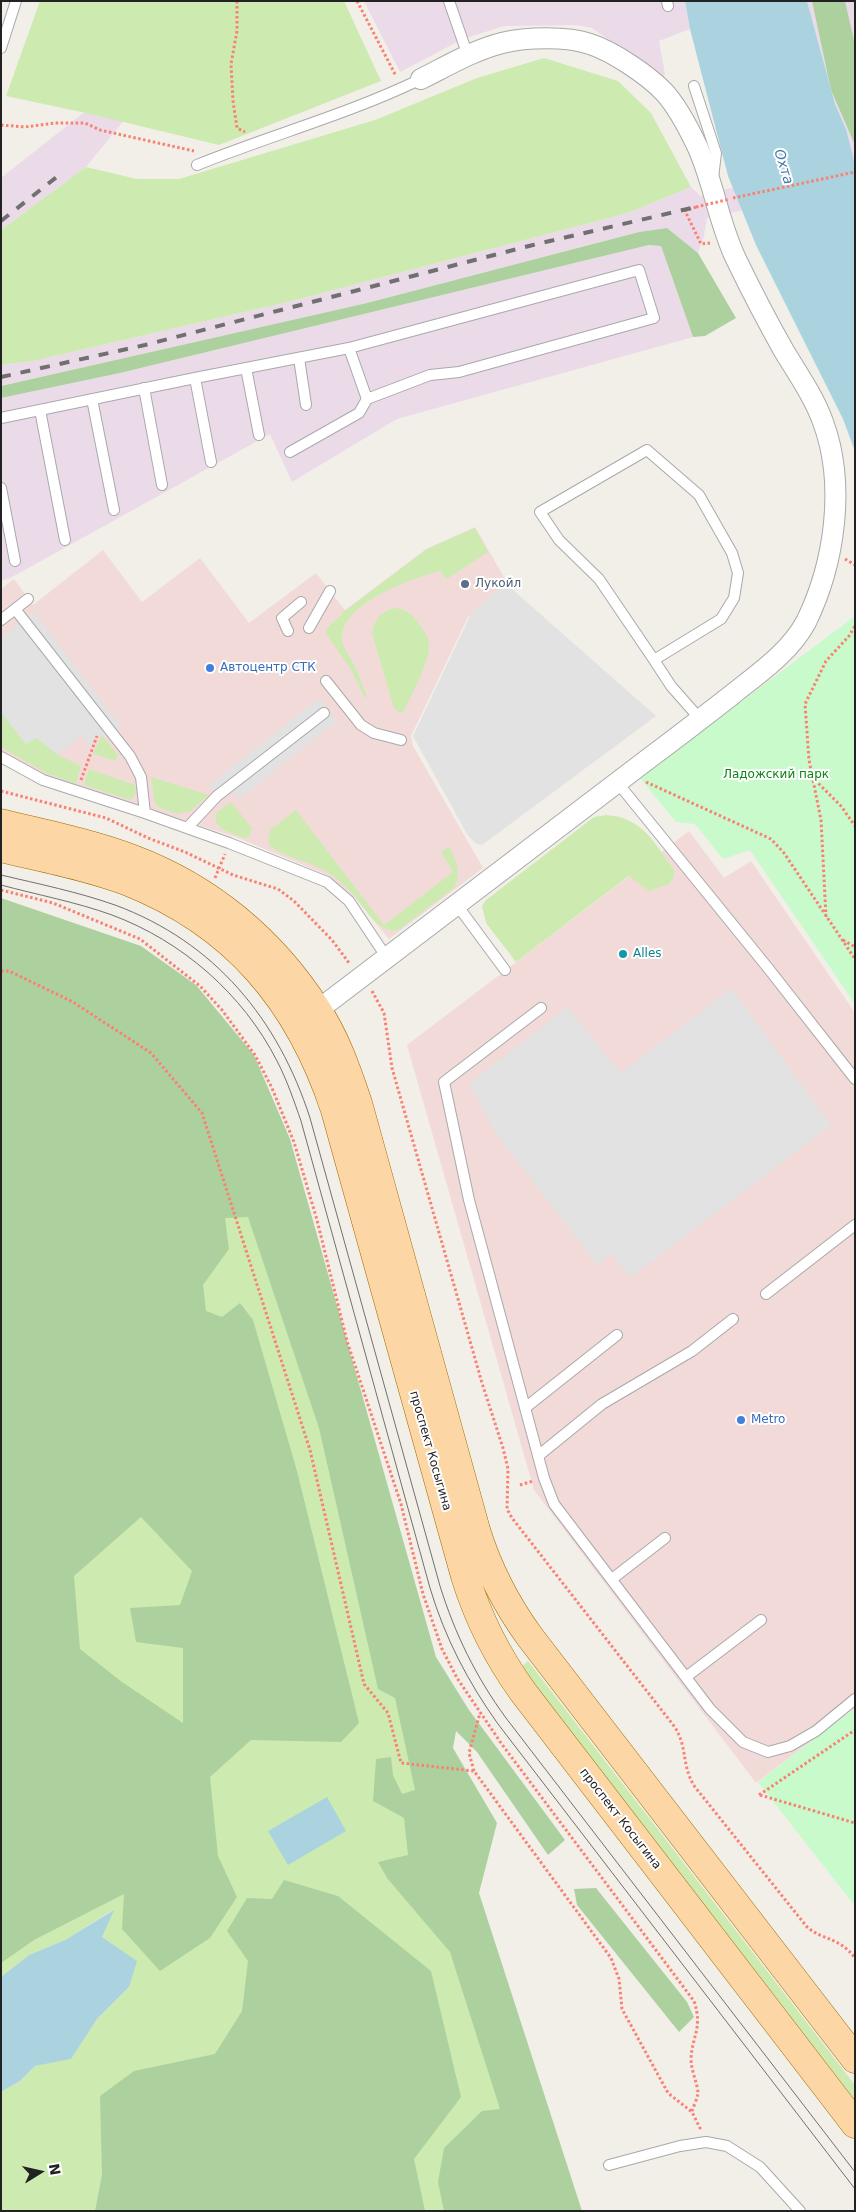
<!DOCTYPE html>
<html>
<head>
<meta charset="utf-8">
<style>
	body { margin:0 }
	#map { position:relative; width:856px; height:2212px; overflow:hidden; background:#f2efe9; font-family:"DejaVu Sans",sans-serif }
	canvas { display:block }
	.frame { position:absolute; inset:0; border:2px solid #222; pointer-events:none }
	.north { position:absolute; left:15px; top:2147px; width:50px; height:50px; -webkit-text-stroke:4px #fff; paint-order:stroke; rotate:80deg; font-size:14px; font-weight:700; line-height:20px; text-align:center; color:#222 }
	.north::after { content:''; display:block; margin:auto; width:18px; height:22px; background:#222; clip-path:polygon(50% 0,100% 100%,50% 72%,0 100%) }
</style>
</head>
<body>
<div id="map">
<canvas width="856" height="2212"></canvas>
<div class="frame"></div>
<div class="north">N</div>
</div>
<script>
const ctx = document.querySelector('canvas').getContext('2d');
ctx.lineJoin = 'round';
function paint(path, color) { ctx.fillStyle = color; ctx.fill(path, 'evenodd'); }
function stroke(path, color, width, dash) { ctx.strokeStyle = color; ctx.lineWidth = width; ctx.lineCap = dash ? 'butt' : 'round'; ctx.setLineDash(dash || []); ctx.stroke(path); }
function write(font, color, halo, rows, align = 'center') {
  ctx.font = font + ' "DejaVu Sans",sans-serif'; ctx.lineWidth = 4; ctx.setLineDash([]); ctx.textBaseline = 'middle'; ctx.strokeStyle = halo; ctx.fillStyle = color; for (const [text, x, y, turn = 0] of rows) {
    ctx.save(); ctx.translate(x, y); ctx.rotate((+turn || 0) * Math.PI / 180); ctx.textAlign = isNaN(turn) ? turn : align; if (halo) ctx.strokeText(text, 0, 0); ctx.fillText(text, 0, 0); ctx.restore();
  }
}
const commercial = new Path2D(`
	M475,527L508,584L468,617L411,736L413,746L483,868L389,939L355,898L325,874L236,837L44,776L1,751V589L14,579L33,605L103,550L142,602L200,558L249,623L316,573L345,610L426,549Z
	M689,831L724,878L751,861L855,1013V1708L756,1783L534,1490L407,1045Z`);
const industrial = new Path2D(`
	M364,1H685L690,29L659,41L665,74L662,78L592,28L576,25L504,26L463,39L400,72Z
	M807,1H855V186L707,218L704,236L698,253L667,228L639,232L367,303L1,386V365L33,361L292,301L628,213L691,187L701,196L847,157L846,129L835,104Z
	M116,87L138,103L86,167L1,230V178Z
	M649,245L661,246L693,337L397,419L292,482L270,434L12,577L1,581V398L120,373Z`);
const grass = new Path2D(`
	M40,1H344L381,81L219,145L86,113L6,96Z
	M544,58L618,81L651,113L691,187L628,213L292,301L33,361L1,365V230L86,167L137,179H179L375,120L477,78Z
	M475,528L488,552L447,579L440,571C412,578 338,604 342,641C343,648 351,658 354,665C359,675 363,686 367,697L365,698L350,668L326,634L327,628L345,611L427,549Z
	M394,608C406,609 412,614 419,624C424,630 429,637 429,645C429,665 412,693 404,711L400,713L394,708L372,634C374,620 380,612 394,608Z
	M1,712L26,744L36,737L58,755L81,766L76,784L46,773L1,747Z
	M102,735L118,755L115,761L93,754Z
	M89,769L135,785L136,794L130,800L84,785Z
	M151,777L209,795L190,811L177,814L160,808L155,803Z
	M231,802L252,828L249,837L245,838C233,833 212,830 216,813Z
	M296,810L384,925L453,872L441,852L449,847C457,860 461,872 455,887L400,929C378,937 364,904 351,892C344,885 336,877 327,872C310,861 288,859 271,847L268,841L270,830Z
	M606,815C643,817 654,843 674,870V877L669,884L649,891L629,876L516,962L486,923L482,906L486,900L594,817Z
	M1,910L194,991L566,2211H1V2092L20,2081L35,2066L71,2058L97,2019L129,1987L101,1937L113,1910L65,1940L29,1955L1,1977Z
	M528,1661L855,2085V2100L521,1667Z`);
const forest = new Path2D(`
	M812,1H845L855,45V145L831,90Z
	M667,228L698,253L736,318L705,336L693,337L661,246L649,245L120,373L1,398V386L367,303L639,232Z
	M1,898L141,946L196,985L254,1055L290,1139L436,1657L469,1710L565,1840L548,1855L477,1752L456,1731L453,1748L497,1823L479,1893L582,2211H444L438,2182L444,2148L482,2111L500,2109L450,1952L387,1878L378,1862L408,1855L404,1818L373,1801L376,1759L391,1757L393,1775L402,1794L415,1790L395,1698L378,1689L319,1428L248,1217L225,1218L229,1249L203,1285L206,1311L222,1317L240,1303L253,1320L297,1471L359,1723L341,1742L251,1740L210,1777L218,1856L237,1897L210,1938L160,1971L122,1929L124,1894L34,1940L1,1963ZM141,1517L192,1571L180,1605L130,1608L136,1642L183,1648V1723L122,1682L80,1649L74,1576Z
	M284,1880L338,1896L431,1971L461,2097L414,2159L425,2211H95L102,2175L100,2096L134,2071L215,2054L242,2011L248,1961L227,1931L247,1898L272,1899Z
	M596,1888L687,2002L694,2017L679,2032L577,1905L574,1889Z`);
const park = new Path2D(`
	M855,616V1004L750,850L723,859L695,824L676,822L640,778Z
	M855,1708V1906L758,1782Z`);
const parking = new Path2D(`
	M505,583L656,716L482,845L475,843L467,834L413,736L471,614Z
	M34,612L121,726L106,738L102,734L89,745L81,736L58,755L36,738L26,744L1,712V638Z
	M320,698L337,721L239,799L232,790L219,799L209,785Z
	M731,988L831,1125L630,1278L611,1253L598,1266L495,1132L469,1084L567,1007L621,1073Z`);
const water = new Path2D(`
	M685,1H807L835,104L846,129L855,165V451L843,419L756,245L728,176L690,29Z
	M327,1797L346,1831L288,1865L268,1831Z
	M114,1910L102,1937L137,1961L129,1987L97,2019L71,2059L35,2066L20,2081L1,2092V1977L29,1955L65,1940Z`);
const path = new Path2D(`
	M237,1V31L231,64L233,101L237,128L245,132
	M357,1L396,76
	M1,125L25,127L55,123H85L100,130L194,151
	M733,198L855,172
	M696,207L685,211L701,244L710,243
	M845,559L855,565
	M81,780L97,736
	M815,780L841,806L855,826
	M646,782L771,839L784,853L855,959
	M1,791L106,818L148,838L185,852L233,875L278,889L294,901L332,940L349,963
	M215,878L225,854
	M1,890L53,903L140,939L200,986L222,1010L255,1055L272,1088L294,1142L317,1220L347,1341L401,1504L423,1594L442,1649L457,1678L501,1743L694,2001C703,2028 692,2036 691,2059C691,2071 698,2084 698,2094C697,2099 693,2107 692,2112L701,2130
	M826,917L821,820L809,760L805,704L826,661L849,636L855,626
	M843,940L855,947
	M1,971H9L73,1002L151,1053L202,1113L310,1450L364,1684L388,1713L401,1763L474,1771L611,1958L619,1979L622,2009L668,2093L692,2112
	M372,991L384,1013L392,1068L482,1383L503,1448L508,1469L507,1509L512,1518L674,1726C688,1746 681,1766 695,1787L807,1927C824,1941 839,1937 855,1958
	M520,1485L533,1481
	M474,1771L469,1753L480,1713
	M759,1795L855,1730
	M760,1795L855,1823`);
const lane = new Path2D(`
	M449,1L468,56
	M667,1L668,6
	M1,48L16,1
	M694,86L716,153L713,178
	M197,165C271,135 349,114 421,79
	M349,348L367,399
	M299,358L306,405
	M246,368L259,435
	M195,378L211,462
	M144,388L162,485
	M92,399L114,510
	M40,410L65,540
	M1,418L195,378L349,348L639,270L654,318L459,372L430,375L367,399L359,413L290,452
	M1,488L15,561
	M15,609L130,756L141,777L145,813
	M1,620L28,599
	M309,628L330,591
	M288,631L282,618L301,602
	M654,660L599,579L559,540L540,512L647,450L699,495L732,553L738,573L734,598L721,619L654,660L671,686L700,719
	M326,681L361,725L374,733L401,740
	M1,757L43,780L145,813L229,843L327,882L349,901L387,958
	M617,782L768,968L855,1079
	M187,828L217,796L324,713
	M457,905L505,970
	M541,1008L444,1082L469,1200L544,1478L554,1504L710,1709L743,1742L768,1752L790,1746L816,1731L855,1699
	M766,1294L855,1225
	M525,1408L617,1335
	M538,1456L602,1404L692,1351L733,1319
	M612,1579L665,1538
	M686,1677L761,1620
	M609,2165L680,2146L706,2142L727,2146L760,2167L800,2211`);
const street = new Path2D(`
	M318,1010C429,926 540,841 652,756C679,736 706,715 733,694C759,673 790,652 806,622C835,563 846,484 823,422C814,397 798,374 784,351C767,321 751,290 736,259C719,224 714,184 698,148C689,129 678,107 664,92C648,75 612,51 590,44C567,36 526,37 502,43C474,50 447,66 421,79`);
const primary = new Path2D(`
	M1,823C45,834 91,843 133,859C210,888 273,941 317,1010C336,1038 347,1071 358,1103L476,1530C488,1569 506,1604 530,1637L855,2059
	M1,848C42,858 86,866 126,881C235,924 299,1001 335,1110L465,1576C478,1618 497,1656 523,1692L855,2124`);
const tram = new Path2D(`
	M1,875C39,884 78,892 115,905C215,942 278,1019 310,1118L440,1586C455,1634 476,1677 506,1718L855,2172
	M1,885C38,895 76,902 112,915C182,941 243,994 277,1061C287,1080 294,1101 301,1121L430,1588C445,1638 468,1682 498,1724L855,2189`);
const rail = new Path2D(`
	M1,221L63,172
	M1,377L145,345L533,245L696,207`);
const pathBridge = new Path2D(`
	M696,207L730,199`);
const markers = [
	[465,584,5,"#5c6f8a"],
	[210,668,5,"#3f7fe0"],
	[623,954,5,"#0f9aa8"],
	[741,1420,5,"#3f7fe0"]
];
const serviceNames = [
	["Лукойл",475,584]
];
const shopNames = [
	["Автоцентр СТК",220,668],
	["Metro",751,1420]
];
const parkNames = [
	["Ладожский парк",776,775]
];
const cultureNames = [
	["Alles",633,954]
];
const streetNames = [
	["проспект Косыгина",430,1451,74],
	["проспект Косыгина",620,1819,52]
];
const waterNames = [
	["Охта",783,167,73]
];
paint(commercial, '#f2dad9');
paint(industrial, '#ebdbe8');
paint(grass, '#cdebb0');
paint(forest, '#add19e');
paint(park, '#c8facc');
paint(parking, '#e2e2e2');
paint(water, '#aad3df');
stroke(lane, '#a9a9a9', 12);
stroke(street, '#a9a9a9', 22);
stroke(primary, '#a06b00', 29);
stroke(path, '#fa8072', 3, [2.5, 2.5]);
stroke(lane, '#fff', 10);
stroke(street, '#fff', 20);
stroke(primary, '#fcd6a4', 28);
stroke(tram, '#707070', 1);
stroke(rail, '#707070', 4, [10, 10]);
stroke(pathBridge, '#fa8072', 3, [2.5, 2.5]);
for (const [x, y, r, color] of markers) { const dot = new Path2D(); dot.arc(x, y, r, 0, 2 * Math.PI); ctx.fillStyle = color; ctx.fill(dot); stroke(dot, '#fff', 2); }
write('12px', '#4e5e75', '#fff', serviceNames, 'left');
write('12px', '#366cbe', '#fff', shopNames, 'left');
write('12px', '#0c8416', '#fff', parkNames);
write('12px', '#0d838f', '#fff', cultureNames, 'left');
write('12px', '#222', '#fff', streetNames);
write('italic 14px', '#4a7aab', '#fff', waterNames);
</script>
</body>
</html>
